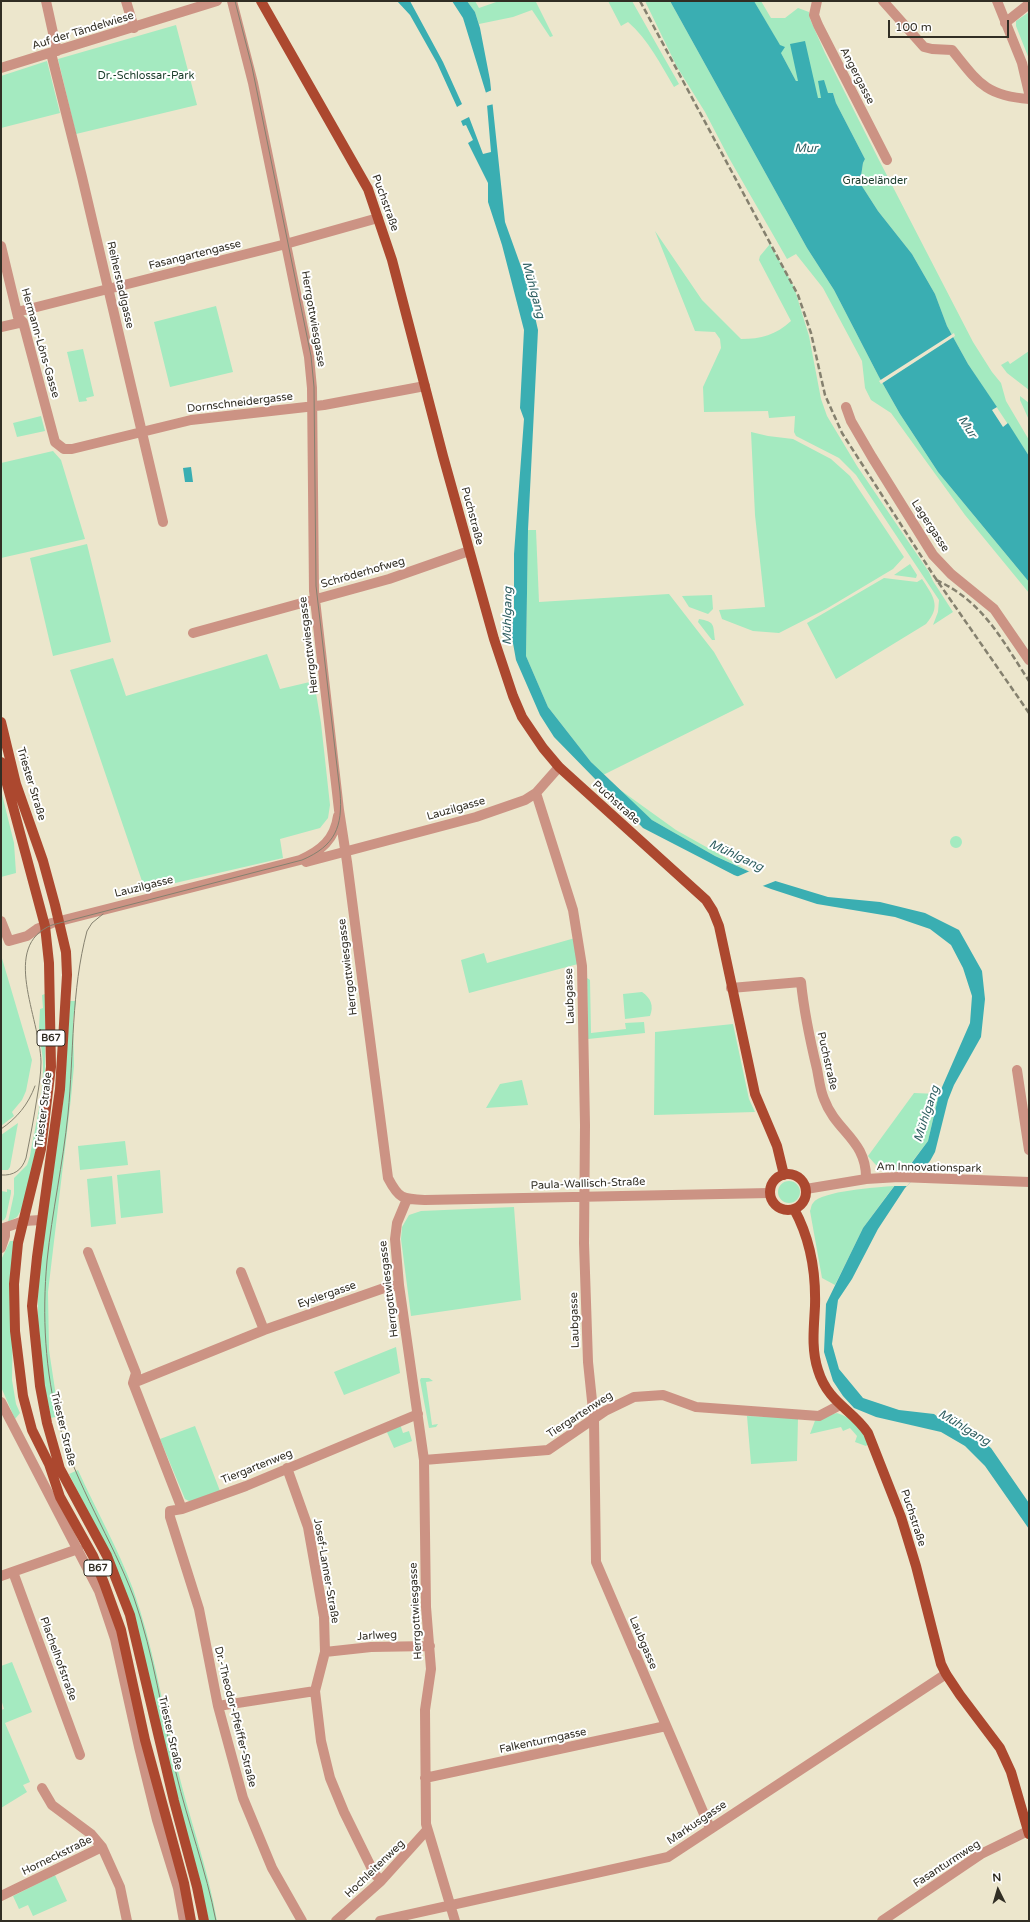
<!DOCTYPE html>
<html>
<head>
<meta charset="utf-8">
<style>
	body { margin:0 }
	#map { position:relative; width:1030px; height:1922px; overflow:hidden; background:#ece6cc; font-family:"Varela Round",sans-serif }
	canvas { display:block }
	.frame { position:absolute; inset:0; border:2px solid #312e24; pointer-events:none }
	.north { position:absolute; left:978px; top:1870px; width:40px; height:40px; -webkit-text-stroke:3px #fff; paint-order:stroke; rotate:355deg; font-size:11px; font-weight:700; line-height:16px; text-align:center; color:#312e24 }
	.north::after { content:''; display:block; margin:auto; width:14px; height:18px; background:#312e24; clip-path:polygon(50% 0,100% 100%,50% 72%,0 100%) }
	.scale { position:absolute; left:888px; top:20px; width:121px; height:18px; box-sizing:border-box; border:2px solid #312e24; border-top:0; padding-left:5px; font-size:12px; line-height:14px; white-space:nowrap; color:#312e24; -webkit-text-stroke:3px #fff; paint-order:stroke }
</style>
</head>
<body>
<div id="map">
<canvas width="1030" height="1922"></canvas>
<div class="frame"></div>
<div class="north">N</div>
<div class="scale">100 m</div>
</div>
<script>
const ctx = document.querySelector('canvas').getContext('2d');
ctx.lineJoin = 'round';
function paint(path, color) { ctx.fillStyle = color; ctx.fill(path, 'evenodd'); }
function stroke(path, color, width, dash) { ctx.strokeStyle = color; ctx.lineWidth = width; ctx.lineCap = dash ? 'butt' : 'round'; ctx.setLineDash(dash || []); ctx.stroke(path); }
function write(font, color, halo, rows, align = 'center') {
  ctx.font = font + ' "Varela Round",sans-serif'; ctx.lineWidth = 4; ctx.setLineDash([]); ctx.textBaseline = 'middle'; ctx.strokeStyle = halo; ctx.fillStyle = color; for (const [text, x, y, turn = 0] of rows) {
    ctx.save(); ctx.translate(x, y); ctx.rotate((+turn || 0) * Math.PI / 180); ctx.textAlign = isNaN(turn) ? turn : align; if (halo) ctx.strokeText(text, 0, 0); ctx.fillText(text, 0, 0); ctx.restore();
  }
}
const green = new Path2D(`
	M467,1H475L479,8L499,1H540L536,2L553,36L550,37L532,10L513,17L479,24L475,12Z
	M608,1H632L679,84L674,87C661,65 648,39 628,22L621,26Z
	M645,1H670L807,248L834,290L879,377L900,414L938,472L1029,582V593L965,515L891,413L871,400L865,388L862,361L823,288L796,254L787,259L729,158L705,112L677,67Z
	M754,1H761L771,18H785L798,8L809,12L810,19L825,53L879,160L973,342L992,372L1001,383L1006,401L1029,440V456L968,364L947,326L935,294L912,254L878,211L860,183L863,163L865,159L836,103L833,93L819,99L796,81L781,53L780,46Z
	M1029,12V59L1016,26V21Z
	M176,25L197,105L76,134L58,59Z
	M47,61L60,113L1,128V76Z
	M655,231L702,300L741,339C761,339 776,335 791,321L759,260L760,256L770,244L794,287L809,336L821,399L827,416L857,466L929,572L933,581L953,612L933,625L938,612L939,600L856,475L839,458L796,436L794,432L795,416L769,418L768,411L704,412L703,387L721,348L720,339L715,332L695,331Z
	M216,306L233,372L170,387L154,322Z
	M83,349L94,396L86,398L87,401L79,402L67,352Z
	M1029,351V390L1007,373L1001,365L1008,361L1010,364Z
	M1020,396L1029,403V420L1020,400Z
	M41,416L45,431L17,437L13,423Z
	M751,432L768,436L793,439L831,459L850,476L904,557L893,569L826,609L779,633L753,631L722,619L719,610L765,607L755,515Z
	M53,451L61,460L85,539L1,558V463Z
	M528,530H536L539,602L669,594L714,652L744,705L603,775L591,762L548,707L526,656Z
	M87,544L111,642L53,656L30,558Z
	M910,564L917,575L916,578L894,575Z
	M884,578L917,582L922,579C933,596 942,606 926,624L836,679L807,623Z
	M712,595L713,609L708,614L689,607L682,596Z
	M699,619C715,622 713,624 715,640H712L698,622Z
	M267,654L280,689L314,681L321,723L330,805L328,818L320,828L280,839L283,858L145,890L70,670L113,658L126,696Z
	M612,784L676,830L749,871L715,856L652,820Z
	M1,790L14,843L16,873L1,877Z
	M950 842a6 6 0 1 1 12 0a6 6 0 1 1-12 0Z
	M575,938L578,964L469,993L461,960L484,953L487,963Z
	M1,955L32,1060L26,1091L22,1100L12,1112L14,1116L1,1126Z
	M587,978L590,980L591,1033L626,1029L625,1023L644,1022L645,1033L588,1039Z
	M642,992C651,998 654,1006 650,1016L625,1019L623,994Z
	M45,994V1076L42,1123L23,1207L17,1217L8,1222L14,1194V1178L27,1165L30,1156C36,1121 49,1077 40,1042L42,1041L39,1028L40,1009L43,1008L42,995Z
	M70,1001H76L73,1020L74,1066L71,1098L48,1292L49,1350L59,1416L51,1418L43,1382L38,1324V1297L40,1263L64,1096Z
	M733,1024L749,1099L755,1112L654,1115L655,1032Z
	M522,1080L528,1105L486,1108L500,1084Z
	M914,1093L939,1094L928,1141L905,1171C884,1171 882,1173 868,1156Z
	M18,1123L10,1167L8,1170H1V1135Z
	M125,1141L128,1165L80,1170L78,1146Z
	M160,1170L163,1213L121,1218L117,1175Z
	M112,1176L116,1224L91,1227L87,1179Z
	M778 1192a11 11 0 1 1 22 0a11 11 0 1 1-22 0Z
	M894,1186L863,1228L835,1285L822,1278L810,1211C811,1209 811,1205 813,1203C821,1191 878,1187 894,1186Z
	M7,1189L11,1190V1193L6,1217L4,1220L1,1221V1191L7,1192Z
	M514,1207L521,1300L411,1316L401,1239L402,1227L409,1215L421,1211Z
	M10,1241H14L12,1380L16,1404L20,1413L15,1419L1,1387V1260Z
	M396,1347L400,1373L344,1395L334,1372Z
	M429,1378L433,1381L426,1382L432,1425L438,1424L436,1427L429,1428L420,1380L421,1378Z
	M837,1413C852,1417 862,1430 868,1444L866,1446L855,1442L857,1436L850,1428L843,1431L841,1427L810,1434L816,1418Z
	M747,1416L798,1418L797,1461L751,1464Z
	M400,1424L403,1433L409,1431L412,1441L394,1448L386,1430Z
	M195,1426L220,1491L191,1502L185,1499L160,1439Z
	M78,1470C96,1510 118,1548 133,1589C153,1645 162,1704 176,1762C188,1816 208,1867 217,1921H209L197,1869L178,1807L158,1722L105,1546L69,1474Z
	M12,1662L32,1712L5,1723L30,1782L23,1785L27,1792L1,1808V1710L4,1709L1,1699V1666Z
	M55,1875L67,1901L33,1916L28,1905L19,1909L13,1896Z`);
const water = new Path2D(`
	M397,1H410L443,62L462,104L457,107L437,63L410,15Z
	M452,1H467L475,12L480,28L490,80L505,222L528,286L538,330L528,530L526,656L548,707L591,762L652,820L715,856L759,876L828,897L880,902L925,913L959,930L982,971L985,999L981,1037L954,1085L948,1100L935,1152L930,1161L905,1188L878,1229L852,1279L838,1300L832,1344L839,1369L863,1398L899,1410L934,1414L946,1423L960,1425L969,1430L991,1448L1029,1503V1529L985,1466L965,1446L941,1432L876,1417L854,1408L843,1396L833,1381L824,1352L826,1304L863,1228L928,1141L939,1094L970,1023L972,996L963,968L951,945L930,929L895,917L817,904L771,889L734,875L643,828L554,737L540,715L516,660L511,632L514,614V554L524,419L520,408L524,330L502,245L488,202V183L468,143L473,140L466,125L463,126L461,121L469,117L483,154L491,152L486,93L463,18Z
	M670,1H754L780,45L785,47L781,53L796,81H798L790,44L805,41L818,98H821L818,81L824,80L828,93H833L836,103L865,159L863,163L860,183L878,211L912,254L935,294L947,326L968,364L997,407L992,410L1003,427L1008,423L1029,456V582L938,472L900,414L879,377L834,290L807,248Z
	M191,467L193,482H185L183,468Z`);
const pier = new Path2D(`
	M492,90L494,104L486,106L485,93Z
	M954,333L955,336L881,384L879,381Z
	M750,871L759,874L778,880L760,887L734,878Z
	M904,1171H920L907,1186H893Z`);
const minor = new Path2D(`
	M46,1L57,51
	M126,1L134,28
	M232,1L253,83L309,357L312,388L314,591L339,810L347,862L388,1178C399,1199 402,1199 425,1200L770,1193
	M817,1L814,15L818,25L887,160
	M883,1L924,47L932,49L952,50C978,82 985,96 1029,99
	M997,1L1022,63L1029,93
	M1005,23L1029,4
	M51,53L82,177L163,522
	M1,68L217,1
	M1,246L18,317L23,322L55,442L64,449H72L191,420L324,405L425,386
	M17,312L282,245L378,218
	M1,327L23,322
	M846,407L851,421L872,457L933,555L951,574L994,609L1029,660
	M193,633L389,579L469,551
	M536,793L573,910L582,966L585,1125L584,1243L588,1362L594,1420L596,1562L710,1828
	M306,862L476,817L525,800L536,793L559,767
	M1,921L9,941L27,936L37,929L52,923L300,860C321,851 335,839 338,816
	M731,988L801,982C804,1012 810,1040 817,1069C819,1079 820,1090 824,1099C836,1132 867,1140 866,1179
	M1017,1070L1029,1150
	M806,1189L866,1179L899,1177L1029,1182
	M407,1199L397,1223L395,1239L399,1285L424,1460L426,1607L431,1669L425,1710L426,1824L455,1921
	M1,1229L24,1221L41,1220
	M1,1248L5,1236V1229
	M88,1252L136,1373L133,1383L182,1509
	M241,1272L264,1330
	M133,1383L264,1330L387,1287L399,1285
	M1,1402L99,1591L115,1639L139,1747L157,1820L178,1888L184,1921
	M424,1460L548,1450L605,1411L634,1397L663,1395L696,1407L819,1416L840,1405
	M287,1468L308,1527L324,1617L325,1652L315,1691L321,1741L330,1778L344,1812L374,1873L381,1881
	M13,1572L80,1755
	M1,1576L78,1549
	M325,1652L371,1647L430,1646
	M218,1706L315,1691
	M425,1778L666,1726
	M42,1788L52,1805L91,1834L102,1847L120,1887L127,1921
	M1,1896L102,1847
	M302,1921L272,1868L243,1798L218,1706L199,1609L170,1517V1511L182,1509L246,1486L418,1414
	M336,1921L381,1881L427,1830
	M380,1921L668,1857L946,1674
	M882,1921L981,1854L1028,1831`);
const major = new Path2D(`
	M261,1L368,189L392,260L443,456L494,639L513,696L522,717L543,748L559,767L706,900L713,911L719,926L755,1094L777,1146L784,1175
	M1,722L16,784L43,861L55,905L66,952L67,975L60,1089L37,1257L32,1306L40,1386L47,1423L60,1469L107,1556L130,1615L174,1801L197,1887L204,1921
	M1,762L45,926L49,963L51,1067L41,1149L18,1243L14,1284L15,1331L23,1396L32,1430L49,1464L60,1497L93,1556L104,1583L121,1630L145,1740L184,1883L191,1921
	M770 1192a18 18 0 1 1 36 0a18 18 0 1 1-36 0Z
	M794,1209C811,1240 816,1272 815,1306C814,1327 811,1349 818,1370C828,1403 852,1409 868,1433L901,1517L916,1566L941,1664L946,1674L960,1695L1000,1748L1011,1772L1029,1834`);
const tram = new Path2D(`
	M103,914L92,923L87,931C71,991 74,1053 68,1114C63,1164 52,1212 47,1261C42,1315 45,1372 59,1424C76,1486 112,1539 134,1598C154,1655 162,1715 176,1773C188,1823 206,1870 216,1921
	M1,1129C17,1118 28,1105 35,1086
	M1,1175C14,1176 22,1170 26,1158C30,1138 34,1118 37,1098C39,1086 41,1074 41,1062C40,1017 0,946 52,925L302,860C335,846 343,827 340,792L316,586L314,387L311,356L252,67L235,1`);
const rail = new Path2D(`
	M640,1L798,295L811,333L825,395L842,433L934,576L1029,713
	M936,580C983,601 1002,640 1029,681`);
const shields = [
	[51,1038,28],
	[98,1568,28]
];
const shieldNames = [
	["B67",51,1038],
	["B67",98,1568]
];
const streetNames = [
	["Auf der Tändelwiese",83,31,-17],
	["Angergasse",857,76,63],
	["Puchstraße",385,203,70],
	["Fasangartengasse",195,255,-14],
	["Reiherstadlgasse",120,285,77],
	["Herrgottwiesgasse",313,319,80],
	["Hermann-Löns-Gasse",40,343,74],
	["Dornschneidergasse",240,403,-7],
	["Puchstraße",472,516,75],
	["Lagergasse",930,526,57],
	["Schröderhofweg",363,573,-16],
	["Herrgottwiesgasse",309,645,-97],
	["Triester Straße",31,784,73],
	["Puchstraße",616,803,42],
	["Lauzilgasse",456,809,-16],
	["Lauzilgasse",144,887,-14],
	["Herrgottwiesgasse",348,967,-97],
	["Laubgasse",570,996,-92],
	["Puchstraße",827,1061,77],
	["Triester Straße",44,1110,-83],
	["Am Innovationspark",929,1168,1],
	["Paula-Wallisch-Straße",588,1184,-2],
	["Herrgottwiesgasse",389,1289,-97],
	["Eyslergasse",327,1295,-19],
	["Laubgasse",575,1320,-92],
	["Tiergartenweg",580,1415,-33],
	["Triester Straße",63,1429,76],
	["Tiergartenweg",257,1467,-22],
	["Puchstraße",913,1518,72],
	["Josef-Lanner-Straße",326,1571,80],
	["Herrgottwiesgasse",416,1611,-93],
	["Jarlweg",377,1636,-3],
	["Laubgasse",643,1643,67],
	["Plachelhofstraße",58,1659,70],
	["Dr.-Theodor-Pfeiffer-Straße",235,1717,76],
	["Triester Straße",170,1733,77],
	["Falkenturmgasse",543,1741,-12],
	["Markusgasse",697,1823,-34],
	["Horneckstraße",57,1856,-26],
	["Fasanturmweg",947,1864,-33],
	["Hochleitenweg",375,1869,-44]
];
const parkNames = [
	["Dr.-Schlossar-Park",146,76],
	["Grabeländer",875,181]
];
const waterNames = [
	["Mur",806,149],
	["Mühlgang",533,290,75],
	["Mur",967,427,57],
	["Mühlgang",508,616,-89],
	["Mühlgang",736,856,25],
	["Mühlgang",927,1114,-72],
	["Mühlgang",964,1428,31]
];
paint(green, '#a4eac0');
paint(water, '#3aaeb2');
paint(pier, '#ece6cc');
stroke(minor, '#cc9384', 10);
stroke(major, '#ac482f', 10);
stroke(tram, '#85816f', 1);
stroke(rail, '#85816f', 2.5, [6, 3]);
for (const [x, y, w] of shields) { const box = new Path2D(); box.roundRect(x - w / 2, y - 8, w, 16, 3); ctx.fillStyle = '#fff'; ctx.fill(box); stroke(box, '#312e24', 1); }
write('bold 10px', '#312e24', null, shieldNames);
write('11px', '#312e24', '#fff', streetNames);
write('11px', '#1a3c2a', '#fff', parkNames);
write('italic 12px', '#2e5e60', '#fff', waterNames);
</script>
</body>
</html>
